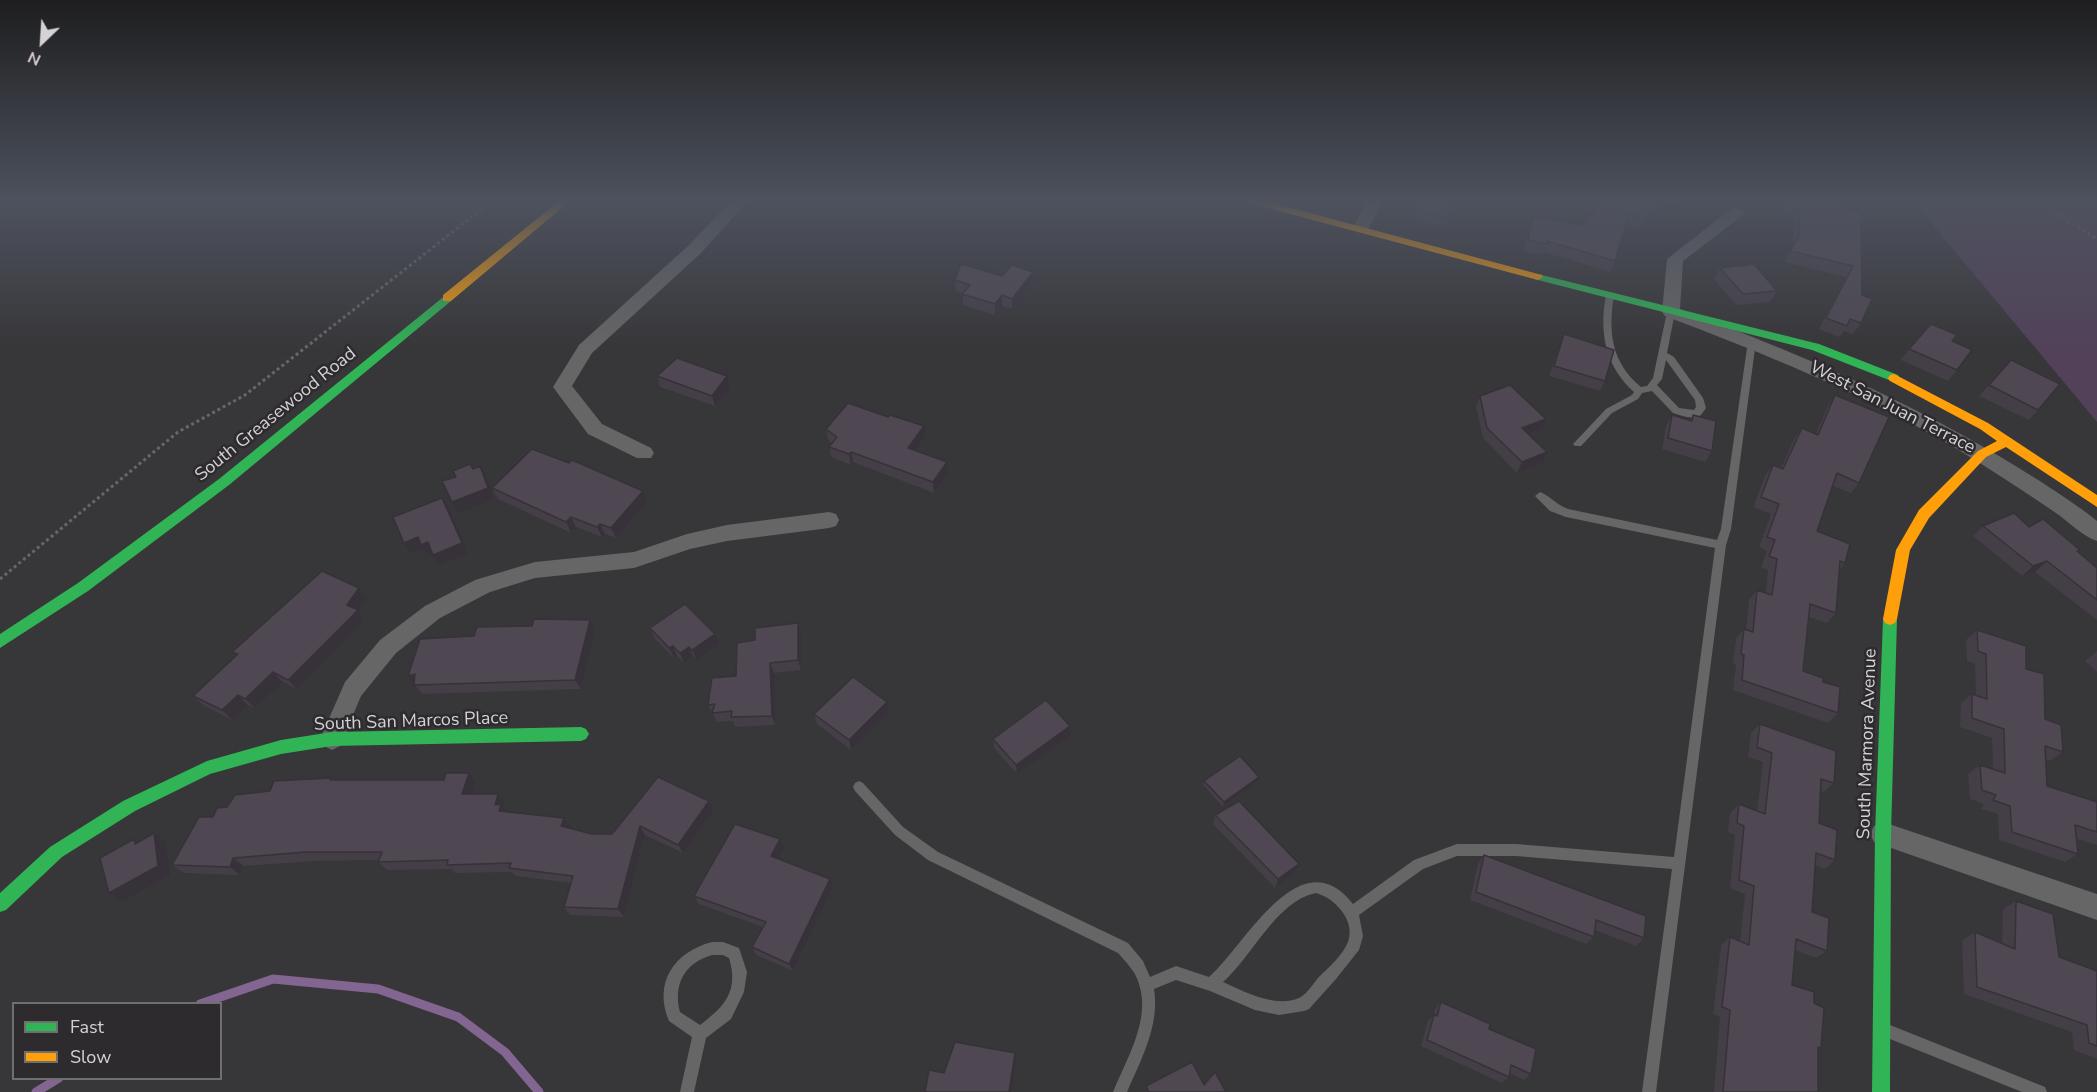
<!DOCTYPE html>
<html>
<head>
<meta charset="utf-8">
<style>
	body { margin:0 }
	#map { position:relative; width:2097px; height:1092px; overflow:hidden; background:#373638; font-family:"Nunito Sans",sans-serif }
	canvas { display:block }
	.legend { position:absolute; left:12px; top:1002px; width:210px; height:78px; box-sizing:border-box; background:#2e2b2f; border:2px solid #706e71; margin:0; padding:8px 10px; list-style:none; font-size:18px; color:#d4d2d5 }
	.legend li { display:flex; align-items:center; gap:12px; height:30px }
	.legend b { width:30px; border:2px solid #706e71 }
	.north { position:absolute; left:12px; top:12px; width:60px; height:60px; -webkit-text-stroke:4px #2e2b2f; paint-order:stroke; rotate:205deg; font-size:16px; font-weight:700; line-height:24px; text-align:center; color:#d4d2d5 }
	.north::after { content:''; display:block; margin:auto; width:21px; height:27px; background:#d4d2d5; clip-path:polygon(50% 0,100% 100%,50% 72%,0 100%) }
</style>
</head>
<body>
<div id="map">
<canvas width="2097" height="1092"></canvas>
<ul class="legend">
<li><b style="height:8px;background:#30b455"></b>Fast</li>
<li><b style="height:8px;background:#ff9f0a"></b>Slow</li>
</ul>
<div class="north">N</div>
</div>
<script>
const ctx = document.querySelector('canvas').getContext('2d');
ctx.lineJoin = 'round';
function paint(path, color) { ctx.fillStyle = color; ctx.fill(path, 'evenodd'); }
function stroke(path, color, width, dash) { ctx.strokeStyle = color; ctx.lineWidth = width; ctx.lineCap = dash ? 'butt' : 'round'; ctx.setLineDash(dash || []); ctx.stroke(path); }
function write(font, color, halo, rows, align = 'center') {
  ctx.font = font + ' "Nunito Sans",sans-serif'; ctx.lineWidth = 5; ctx.setLineDash([]); ctx.textBaseline = 'middle'; ctx.strokeStyle = halo; ctx.fillStyle = color; for (const [text, x, y, turn = 0] of rows) {
    ctx.save(); ctx.translate(x, y); ctx.rotate((+turn || 0) * Math.PI / 180); ctx.textAlign = isNaN(turn) ? turn : align; if (halo) ctx.strokeText(text, 0, 0); ctx.fillText(text, 0, 0); ctx.restore();
  }
}
const green = new Path2D(`
	M1913,201H2097V422Z`);
const stream = new Path2D(`
	M200,1004L273,979L378,989L458,1017L505,1052L539,1092
	M36,1092L59,1078`);
const path = new Path2D(`
	M2037,201L2097,239
	M0,579L178,432L245,395L492,201`);
const lane = new Path2D(`
	M1610,292L1614,295C1608,332 1611,362 1641,387L1647,386L1653,378L1667,312L1671,309L1674,310L1675,312L1667,353L1674,357L1703,398L1706,408C1705,409 1701,416 1699,416C1693,420 1679,415 1673,413L1652,391L1642,393L1638,399L1612,413L1581,446H1575L1573,444L1575,442L1606,409L1632,395L1634,392C1605,366 1599,332 1606,295ZM1666,360L1695,400L1696,407L1694,410L1679,408L1657,385L1662,379Z
	M1752,338L1756,341L1731,529L1726,545L1656,1092H1642L1672,869L1516,856H1457L1423,869L1359,915L1363,936L1359,950L1336,979L1309,1009L1304,1011L1279,1015L1255,1010L1210,991L1176,980L1154,989C1160,1025 1141,1060 1127,1092H1113C1126,1060 1151,1020 1139,984C1136,972 1126,962 1118,953L928,860L895,835L855,791L853,787L855,783L859,781L863,783L903,827L938,852L1128,943L1143,961L1150,977L1176,966L1209,977C1245,946 1300,836 1353,904L1414,860L1457,844H1516L1674,857L1715,548L1566,517L1550,511L1535,496L1540,492C1550,496 1557,505 1568,509L1717,540L1721,529L1748,341ZM1316,893C1335,898 1356,921 1348,942C1343,955 1328,968 1318,978C1313,984 1306,995 1299,998C1275,1008 1245,992 1223,982C1252,957 1276,901 1316,893Z
	M712,942H723L739,948L747,972L744,992L731,1019L706,1038L694,1092H680L692,1037L669,1021C653,983 674,952 712,942ZM712,955H723L729,958C739,991 725,1006 700,1025L680,1012C673,985 684,963 712,955Z
	M1890,1025L2045,1087L2047,1092H2022L1885,1037L1883,1032L1885,1027Z`);
const street = new Path2D(`
	M731,201H748L701,253L592,353L572,386L602,424L651,448L654,453L651,458H637L588,434L553,387L579,345L689,245Z
	M1367,201H1383L1367,231H1355L1353,228Z
	M1737,207L1745,212L1743,215L1683,261L1680,309C1823,362 1962,424 2087,513L2097,521V541C2082,536 2069,522 2056,513C2022,490 1987,467 1952,446C1861,393 1763,353 1665,316L1662,312L1667,259L1731,209Z
	M829,512L836,514L839,520L836,526L829,528L727,541L690,549L634,568L535,578L490,592L440,618L396,653L361,696L340,746L332,750L324,746L320,739L345,682L380,640L425,606L475,580L535,562L634,552L687,534L727,525Z
	M1883,822L2097,894V920L1874,842L1870,834L1874,826Z`);
const fast = new Path2D(`
	M1538,274L1819,344L1898,375L1900,378L1894,382L1812,350L1534,279V275Z
	M447,294L453,298L451,301L229,485L88,591L0,648V634L78,583L219,479Z
	M1890,613L1895,615L1897,619L1891,834L1890,1092H1872L1875,834L1883,619L1885,615Z
	M581,727L586,729L589,734L586,739L581,741L332,746L281,754L210,774L135,811L62,857L6,910L0,912V893L50,847L123,801L207,761L281,740L332,732Z`);
const slow = new Path2D(`
	M559,201H570L451,301H443V295Z
	M1248,201H1265L1542,275L1543,277L1538,280L1249,203Z
	M1894,374L1988,423L2097,495V507L2006,447L1986,457L1929,518L1910,550L1897,619L1895,623L1890,625L1885,623L1883,619L1896,550L1919,510L1978,451L1997,441L1980,429L1890,381L1888,378L1890,375Z`);
const wall = new Path2D(`
	M1452,201L1444,228L1414,221L1417,210Z
	M1604,201H1683L1672,208L1663,203L1639,230L1626,224L1615,261L1610,272L1544,252L1542,255L1524,251L1529,228L1533,217L1581,225Z
	M1775,201H1836L1846,212L1861,323L1853,334L1844,331L1839,337L1819,329L1846,277L1784,262L1793,245V222Z
	M1720,268L1777,291L1770,302L1736,305L1714,279Z
	M1033,272V282L1012,309L1002,306L995,315L963,305V293L956,291L955,280L1002,276Z
	M1564,334L1605,381L1600,391L1549,376L1560,345Z
	M1909,349L1957,370L1948,381L1901,360Z
	M2011,360L2038,410L2029,420L1979,396Z
	M657,376L730,387L715,406L660,387Z
	M1835,395L1859,483L1851,493L1833,486L1817,531L1845,563L1840,569L1836,613L1827,623L1809,617L1803,671L1823,682L1838,713L1828,723L1733,690L1736,665L1733,664L1736,639L1744,629L1746,630L1749,600L1757,590L1766,593L1768,570L1761,567L1767,551L1759,547L1771,514L1753,507L1765,476L1773,465L1781,468L1794,439L1802,428L1816,434L1828,406Z
	M1480,396L1546,419L1541,429L1529,434L1542,463L1517,473L1483,438L1476,407Z
	M1672,415L1690,421L1693,415L1712,451L1705,462L1662,449L1666,426Z
	M826,429L925,437L916,450L947,462L949,472L934,493L853,462L851,465L831,457L829,447L832,443L828,440Z
	M492,488L643,491L647,501L616,538L605,534L602,537L576,527L571,533L498,499Z
	M1983,526L2029,527L2097,568V620L2035,572L2022,576L1973,536Z
	M367,599L358,610L365,620L297,689L283,682L255,708L248,705L232,720L203,705L193,696L237,656L232,652Z
	M590,620L595,630L581,689L422,694L408,676L474,636L532,626Z
	M798,623L801,633V670L774,673L775,725L735,727L733,721L717,722L708,705L736,676L755,640Z
	M650,628L715,634L719,644L697,660L693,656L684,663L677,656L674,658L654,638Z
	M1977,630L2026,669L2045,719L2063,752L2050,761L2046,759L2047,786L2097,802V845L2077,839L2078,854L2065,862L1999,840L1998,814L1981,809L1984,804L1970,799L1968,774L1980,765L1993,769L1992,738L1960,727L1961,703L1972,694L1976,695L1975,664L1967,661L1966,640Z
	M2097,651V672L2085,661Z
	M889,712L851,750L817,724L814,714Z
	M1760,724L1834,783L1824,792L1821,791L1819,823L1835,860L1825,869L1815,865L1812,912L1827,951L1816,958L1795,950L1792,985L1814,1003L1821,1048L1818,1050V1092H1714L1720,1017L1713,1014L1721,945L1730,937L1740,941L1745,894L1730,888L1735,835L1728,832L1730,813L1739,804L1757,811L1763,762L1748,757L1751,733Z
	M1070,726V736L1017,774L994,748L993,739Z
	M331,778L334,780L476,782L472,794L505,802L504,808L507,812L571,827L570,828L592,834H612L709,801L714,810L683,853L645,835L624,917L570,915L564,907L571,883L516,876L512,872L455,873L451,869L387,870L378,862L379,860L315,861L244,866L240,875L184,873L172,865L213,817L270,791Z
	M1204,781H1258L1223,807L1203,785Z
	M1215,815L1295,872L1275,888L1213,824Z
	M784,848L778,859L833,887L793,971L756,955L752,947L763,927L699,904L694,896Z
	M1484,855L1644,938L1636,946L1595,930L1594,937L1586,944L1470,900L1478,864Z
	M2016,901L2059,957L2097,971V1059L2074,1050L2072,1032L1964,994L1962,940L1975,932L2002,943L2003,909Z
	M1441,1002L1489,1029L1531,1074L1524,1080L1509,1073V1077L1502,1083L1421,1046L1428,1021L1434,1015L1435,1009Z`);
const shadedWall = new Path2D(`
	M1660,201H1664L1639,230L1644,219Z
	M1675,201H1683L1672,208Z
	M1033,272V282L1012,309V299Z
	M1002,295V306L995,315V304Z
	M727,376L730,387L715,406L712,396Z
	M1546,419L1541,429L1517,438L1522,428Z
	M924,426L925,437L910,458L908,448Z
	M851,452L853,462L851,465L849,454Z
	M1547,452L1542,463L1517,473L1522,462Z
	M947,462L949,472L934,493L933,482Z
	M480,466L486,476L494,499L458,513L452,502Z
	M643,491L647,501L616,538L611,528Z
	M442,498L449,508L468,553L440,565L433,555Z
	M571,517L576,527L571,533L566,522Z
	M600,524L605,534L602,537L597,527Z
	M418,537L428,542L434,552L428,555L423,548L411,553L404,543Z
	M2047,561L2035,572L2022,576L2033,566Z
	M359,588L367,599L358,610L365,620L297,689L288,680Z
	M590,620L595,630L581,689L575,680Z
	M798,623L801,633V670L798,660Z
	M715,634L719,644L697,660L692,650Z
	M673,646L677,656L674,658L669,648Z
	M689,647L693,656L684,663L680,653Z
	M770,663L774,673L775,725L772,716Z
	M273,672L283,682L255,708L245,699Z
	M415,674V685L408,676Z
	M238,695L248,705L232,720L222,710Z
	M887,702L889,712L851,750L849,740Z
	M1070,726V736L1017,774L1016,765Z
	M469,773L476,782L469,803L462,794Z
	M1259,777L1258,781L1223,807L1224,802Z
	M498,794L505,802L504,808L508,813L499,811L495,805Z
	M709,801L714,810L683,853L678,845Z
	M564,818L571,827L567,835L561,826Z
	M640,826L645,835L624,917L618,909Z
	M154,833L165,842L170,875L122,901L109,893Z
	M780,839L784,848L775,865L771,856Z
	M233,858L244,866L240,875L230,867Z
	M1299,864L1295,872L1275,888L1278,879Z
	M830,879L833,887L793,971L789,964Z
	M1015,1053L1016,1059L1011,1092H1009Z`);
const building = new Path2D(`
	M1420,201H1452L1447,218L1417,210Z
	M1604,201H1660L1644,219L1629,213L1615,261L1547,241V244L1528,240L1533,217L1581,225Z
	M1790,201H1836L1846,212L1861,211L1862,295L1872,299L1861,323L1850,319L1847,326L1826,318L1853,266L1790,251L1800,235L1799,212Z
	M961,264L1002,276L1012,265L1033,272L1012,299L1002,295L995,304L962,294L970,285L955,280Z
	M1754,264L1777,291L1743,294L1720,268Z
	M1931,324L1957,335L1952,341L1972,350L1957,370L1909,349Z
	M1564,334L1614,350L1605,381L1554,366Z
	M677,358L727,376L712,396L657,376Z
	M2011,360L2060,384L2038,410L1989,385Z
	M1510,385L1546,419L1522,428L1547,452L1522,462L1487,428L1480,396Z
	M1835,395L1889,417L1859,483L1837,473L1817,531L1850,544L1845,563L1840,561L1836,613L1810,604L1803,671L1823,678V682L1840,687L1838,713L1742,680L1744,655L1741,654L1744,629L1753,632L1757,590L1772,595L1777,559L1769,556L1775,540L1767,537L1779,504L1761,497L1773,465L1783,469L1802,428L1818,435Z
	M848,403L888,417L890,415L924,426L908,448L947,462L933,482L851,452L849,454L829,447L837,437L826,429Z
	M1672,415L1692,421L1693,415L1716,421L1712,451L1668,438Z
	M532,449L569,463L572,460L643,491L611,528L600,524L597,527L571,517L566,522L492,488Z
	M470,464L473,469L480,466L488,488L452,502L442,481L456,477L453,471Z
	M442,498L462,543L433,555L428,542L421,545L418,537L404,543L393,517Z
	M2014,513L2029,527L2043,519L2080,550L2077,551L2097,568V600L2047,561L2033,566L1983,526Z
	M322,571L359,588L347,605L358,610L288,680L273,672L245,699L238,695L222,710L193,696L238,654L232,652Z
	M685,604L715,634L692,650L689,647L680,653L673,646L669,648L650,628Z
	M534,619L590,620L575,680L414,685L415,674L408,676L420,639L474,636L477,627L532,626Z
	M798,623V660L770,663L772,716L731,717L732,711L712,713L715,704L708,705L712,678L736,676L737,643L755,640V628Z
	M1977,630L2026,646V669L2044,674L2045,719L2061,725L2063,752L2045,746L2047,786L2097,802V832L2075,825L2078,854L2012,832L2010,806L1993,800L1996,795L1982,790L1980,765L2005,773L2004,729L1972,718V694L1987,699L1986,654L1978,651Z
	M853,677L887,702L849,740L814,714Z
	M1046,700L1070,726L1016,765L993,739Z
	M1760,724L1836,751L1834,783L1821,779L1819,823L1837,830L1835,860L1816,853L1812,912L1829,918L1827,951L1796,939L1792,985L1814,992V1003L1824,1008L1821,1048L1818,1047V1092H1723L1730,1010L1722,1007L1730,937L1749,945L1754,886L1739,880L1744,826L1737,823L1739,804L1765,814L1772,753L1757,747Z
	M1240,756L1259,777L1224,802L1204,781Z
	M446,773H469L462,794H498L495,805L501,804L499,811L564,818L561,826L592,834H612L658,777L709,801L678,845L640,826L618,909L564,907L573,876L509,868L511,863L447,865L448,860L378,862L382,852H305L233,858L230,867L172,865L199,817H213L217,808L227,807L235,795L270,791L274,781L331,778L330,780H444Z
	M1239,801L1299,864L1278,879L1215,815Z
	M735,824L780,839L771,856L830,879L789,964L752,947L766,922L694,896Z
	M154,833L158,866L109,893L100,858L134,839L135,844Z
	M1484,855L1646,916L1644,938L1596,920L1594,937L1476,892Z
	M2016,901L2053,914L2059,957L2097,971V1046L2089,1043L2087,1025L1977,987L1975,932L2015,949Z
	M1441,1002L1490,1024L1489,1029L1536,1049L1531,1074L1511,1065L1509,1077L1427,1040L1434,1015L1437,1016Z
	M955,1042L1015,1053L1009,1092H925L929,1070L944,1073Z
	M1192,1062L1204,1085L1215,1072L1226,1092H1149L1146,1086Z`);
const streetNames = [
	["West San Juan Terrace",1892,408,27],
	["South Greasewood Road",276,415,-39],
	["South San Marcos Place",411,722,-2],
	["South Marmora Avenue",1868,744,-88]
];
paint(green, '#524159');
stroke(stream, '#836591', 9);
stroke(path, '#686768', 3, [3, 3]);
paint(lane, '#676667');
paint(street, '#676667');
paint(fast, '#30b455');
paint(slow, '#ff9f0a');
paint(wall, '#443e47');
paint(shadedWall, '#373239');
paint(building, '#4f4852');
stroke(building, '#373239', 1.5);
const sky = ctx.createLinearGradient(0, 0, 0, 354);
sky.addColorStop(0, '#1e1e1f');
sky.addColorStop(0.57, '#4d525e');
sky.addColorStop(1, '#4d525e00');
ctx.fillStyle = sky;
ctx.fillRect(0, 0, 2097, 354);
write('18px', '#d4d2d5', '#2e2b2f', streetNames);
</script>
</body>
</html>
